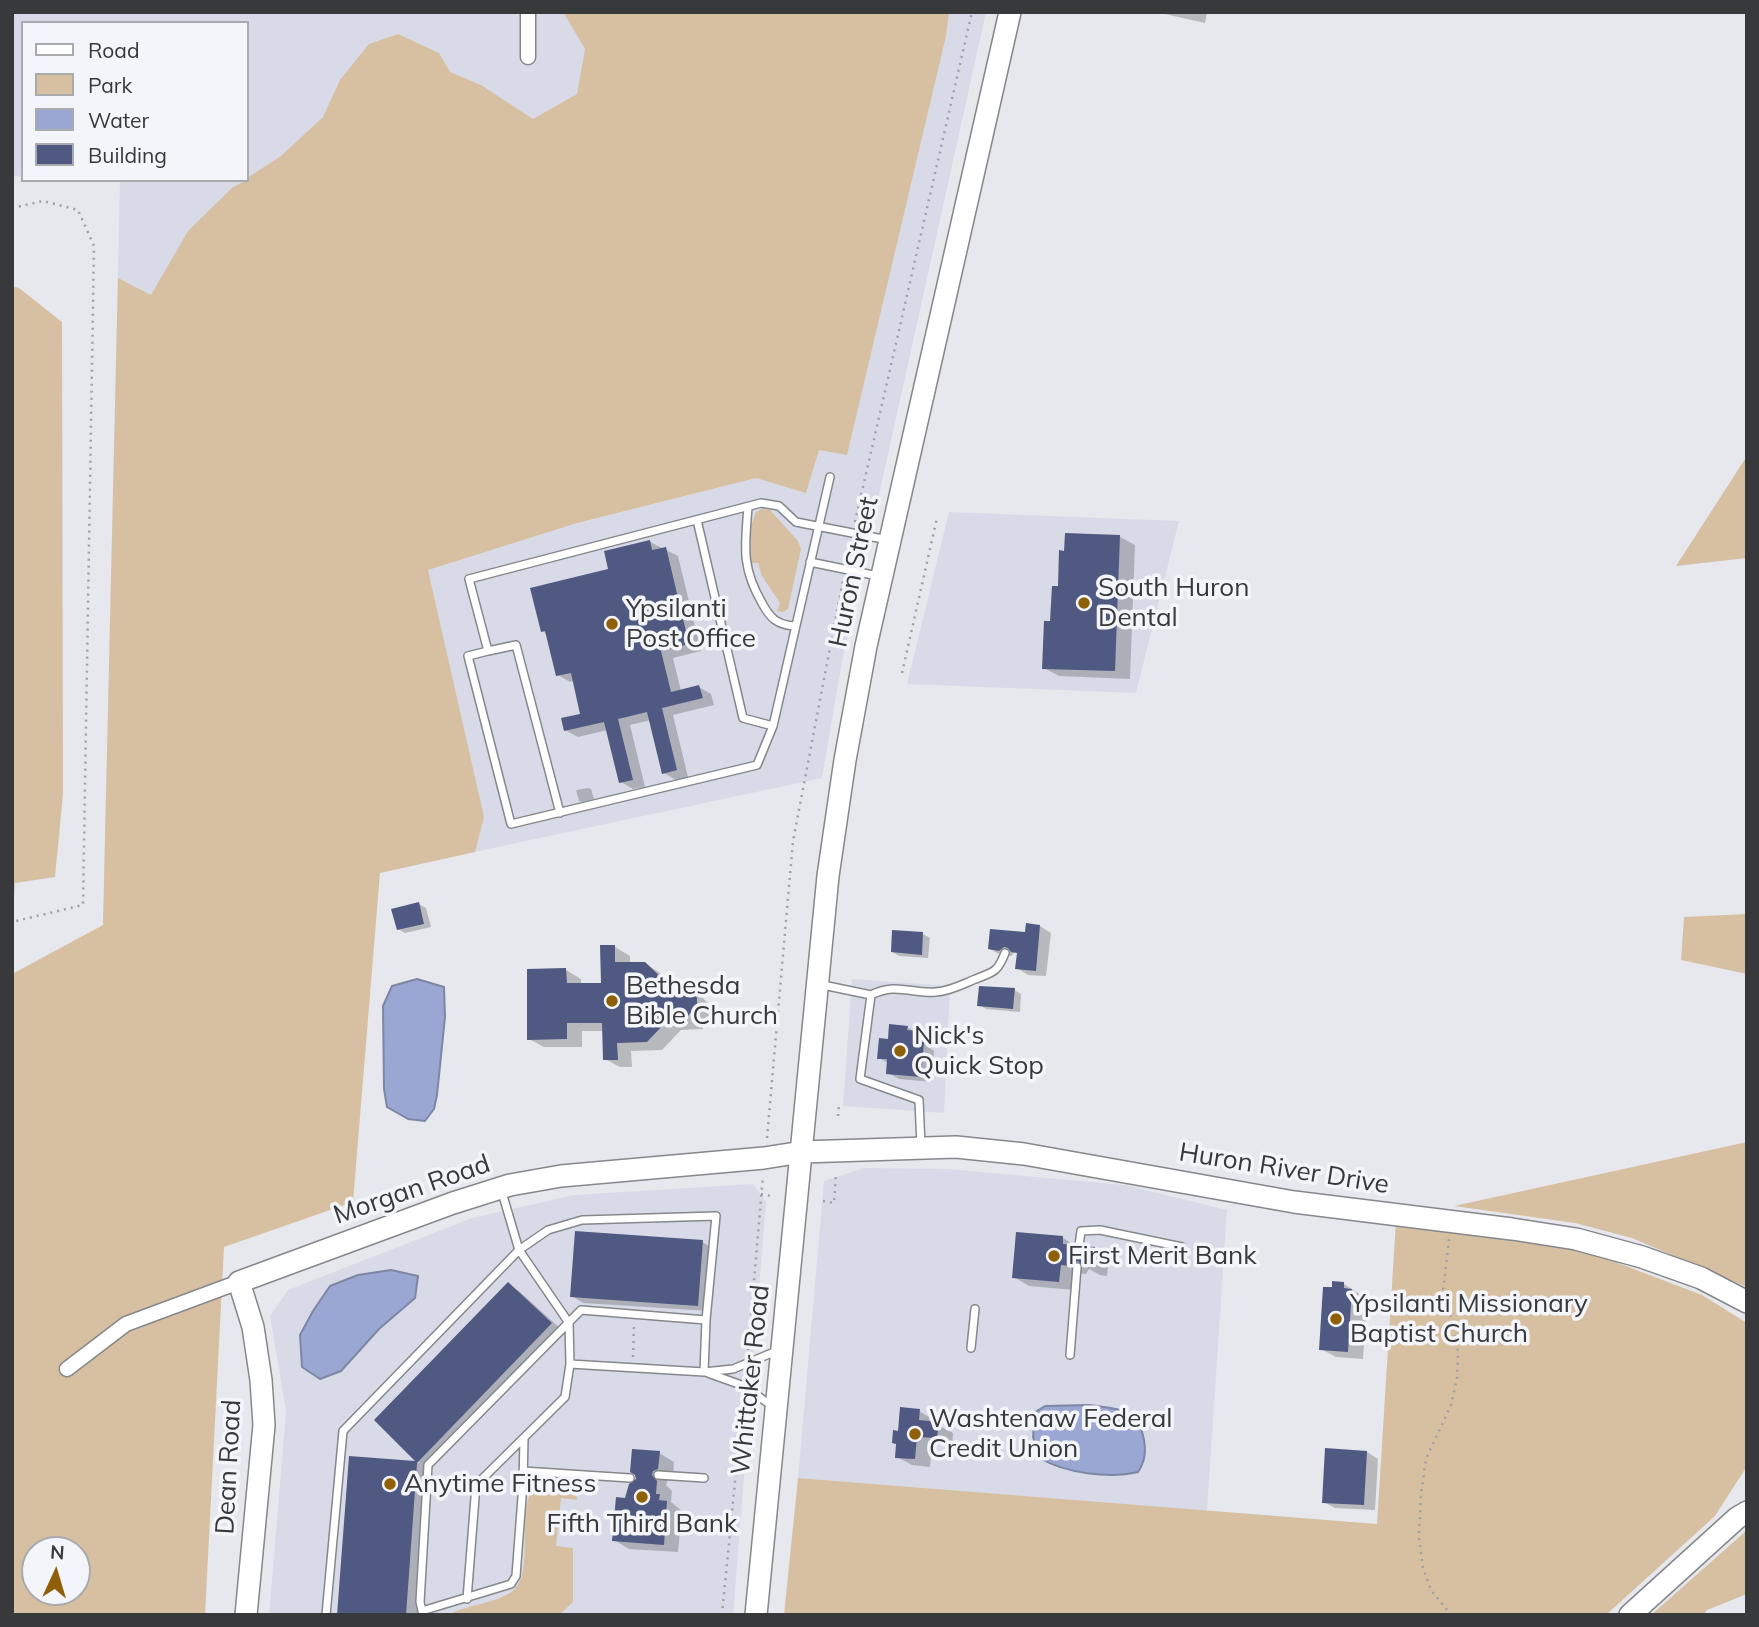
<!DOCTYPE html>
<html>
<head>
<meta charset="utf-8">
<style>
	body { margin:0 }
	#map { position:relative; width:1759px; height:1627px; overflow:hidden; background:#e6e8ed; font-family:Mulish,sans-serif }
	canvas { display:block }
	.frame { position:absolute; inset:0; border:14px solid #38393b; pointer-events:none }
	.legend { position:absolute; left:21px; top:21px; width:228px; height:161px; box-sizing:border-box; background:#f4f5fa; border:2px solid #a9aaae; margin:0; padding:9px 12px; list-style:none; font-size:21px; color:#38393b }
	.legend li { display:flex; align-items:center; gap:14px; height:35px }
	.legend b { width:35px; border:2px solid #a9aaae }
	.north { position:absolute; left:21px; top:1536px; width:70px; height:70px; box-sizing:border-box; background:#f4f5fa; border:2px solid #a9aaae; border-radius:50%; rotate:4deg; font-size:19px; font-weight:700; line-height:28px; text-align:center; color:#38393b }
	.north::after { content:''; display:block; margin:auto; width:24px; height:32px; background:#8f6009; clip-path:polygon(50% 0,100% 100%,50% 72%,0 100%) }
</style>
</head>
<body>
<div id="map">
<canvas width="1759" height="1627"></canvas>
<div class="frame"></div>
<ul class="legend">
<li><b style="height:9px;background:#fff"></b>Road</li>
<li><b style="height:19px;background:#d7c0a2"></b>Park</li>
<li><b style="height:19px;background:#9ba7d3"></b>Water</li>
<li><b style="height:19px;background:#4f5981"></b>Building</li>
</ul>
<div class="north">N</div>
</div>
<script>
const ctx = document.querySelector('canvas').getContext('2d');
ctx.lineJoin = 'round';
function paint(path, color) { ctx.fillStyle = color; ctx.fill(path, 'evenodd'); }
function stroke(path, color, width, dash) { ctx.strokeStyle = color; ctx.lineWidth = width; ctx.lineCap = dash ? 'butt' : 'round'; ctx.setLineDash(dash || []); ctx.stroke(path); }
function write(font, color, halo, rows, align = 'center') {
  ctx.font = font + ' Mulish,sans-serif'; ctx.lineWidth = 7; ctx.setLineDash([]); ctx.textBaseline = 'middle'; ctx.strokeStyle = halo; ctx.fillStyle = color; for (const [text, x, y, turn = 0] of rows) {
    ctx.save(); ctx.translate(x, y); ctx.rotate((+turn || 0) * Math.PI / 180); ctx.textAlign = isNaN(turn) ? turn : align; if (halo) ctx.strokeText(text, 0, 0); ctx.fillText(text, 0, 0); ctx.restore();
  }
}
const built = new Path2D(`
	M12,12H986L842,662L822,778L380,872L103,925L120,180H247V23H23V175L12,177Z
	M949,512L1179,521L1136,693L907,684Z
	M852,979L950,986L944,1113L843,1106Z
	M864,1168L948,1169L1125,1185L1227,1210L1207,1511L798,1478L824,1181Z
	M753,1184L766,1202L733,1615H269L286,1411L270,1316L288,1290L472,1218L574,1195Z`);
const green = new Path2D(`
	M563,12H949L946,36L847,455L819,450L806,493L756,478L577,523L428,570L484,817L475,852L380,873L353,1202L224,1247L205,1615H12V974L103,925L118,278L151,295L188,231L233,187L247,180V178L281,156L323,117L340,80L369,44L398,34L439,53L450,72L481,85L533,119L577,94L585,49ZM35,1550H77V1592H35Z
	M12,286L19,288L62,322L63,794L55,877L15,883L14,897H12Z
	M1747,456V558L1676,566Z
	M762,509L770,510L798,541L801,549L788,609L783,612L777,611L780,603L762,576L758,563H750L751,526L756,512Z
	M1747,914V974L1681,960L1684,917Z
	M1747,1142V1287L1632,1238L1575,1223L1454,1206Z
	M1396,1221L1576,1247L1702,1295L1747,1323V1466L1715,1516L1606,1615H784L798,1478L1377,1524Z
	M539,1481C556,1481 575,1480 577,1500L561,1498L556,1546L573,1548V1602L559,1615H447C467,1605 491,1604 510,1593C539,1577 511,1504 539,1481Z
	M1747,1530V1594L1707,1610L1703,1615H1651Z`);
const water = new Path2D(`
	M417,979L444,987L445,1017L437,1095L434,1109L425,1121L408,1119L387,1107L384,1089L383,1006L392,986Z
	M391,1270L418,1276L415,1298L379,1329L341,1371L320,1379L302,1367L300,1335L313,1311L330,1286L358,1275Z
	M1089,1405C1116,1409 1138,1407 1144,1440C1146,1453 1145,1461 1138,1472C1110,1479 1064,1473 1040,1458L1033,1437L1035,1412L1045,1406Z`);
const shadow = new Path2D(`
	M1156,12H1207L1205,23Z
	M1120,537L1135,545L1130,679L1059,676L1044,668L1059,588Z
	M650,542L678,556L701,651L673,658L681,691L699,687L711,694L714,705L673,715L688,777L676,780L664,773L651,720L630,725L645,787L633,789L621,782L608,730L578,737L565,730L583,715L574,681L570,682L558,675L548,634L542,631L610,571Z
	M588,788L591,789L594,799L582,802L579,801L576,790Z
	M419,904L426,908L431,927L405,933L398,929Z
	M1040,926L1051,933L1046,976L1028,975L1017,968L1019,954L1015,952L1011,956L1001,955L990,949Z
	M923,934L930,938L928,958L899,956L892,952Z
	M615,947L630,956V964L644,963L660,973L671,983H687L702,992V997L712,1008V1014L703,1025V1029L681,1030L662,1050L631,1051L632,1067H620L605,1059L604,1031H582V1047H544L529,1039L566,970L581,979V985L602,984Z
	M1014,990L1021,994L1020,1012L986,1009L979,1005Z
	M907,1027L928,1039L927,1046L934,1051L932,1082L899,1079L888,1073V1063L879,1058L889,1041Z
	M1063,1238L1078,1247V1250L1083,1252L1094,1249L1109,1257L1107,1276L1100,1275L1089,1269L1086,1274L1075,1273L1074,1290L1029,1286L1014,1277Z
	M702,1242L713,1248L709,1311L583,1303L572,1296Z
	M1344,1284L1367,1299L1363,1359L1336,1357L1321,1349L1333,1289Z
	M508,1285L519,1291L562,1330L428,1469L417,1615H338L351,1457L420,1463L376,1420Z
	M919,1411L934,1420V1423L953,1433L952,1446L932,1444L930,1467L912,1465L897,1457L899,1432Z
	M1327,1450L1367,1452L1378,1459L1375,1510L1335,1508L1324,1502Z
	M659,1453L674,1462L673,1477L668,1479L666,1485L672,1491L671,1502L682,1511L678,1552L629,1549L614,1540L626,1500Z`);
const building = new Path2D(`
	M1065,533L1120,535L1115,671L1042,669L1044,621H1050L1052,586H1058L1059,550L1064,551Z
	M650,540L652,550L666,547L689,644L661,651L671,692L699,685L703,698L662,708L677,770L662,774L647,712L618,719L633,780L619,783L604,722L564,731L561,718L580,714L571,673L556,676L545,631L541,632L530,588L608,569L604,551Z
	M419,902L424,924L397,930L391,909Z
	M1026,923L1040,925L1036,971L1015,969L1017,953L1011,952L1008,948L1004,947L999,951L988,949L990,929L1025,932Z
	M892,930L923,932L922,955L891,952Z
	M600,945H615V962H645L665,981H688V987L697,998V1005L688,1016V1022H666L647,1042L617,1043L618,1060H603L602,1023H567V1039L527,1040V969L566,968L567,983H601Z
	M979,986L1015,988L1013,1009L977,1006Z
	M889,1024L908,1026L907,1030L917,1031L916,1042H924L921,1077L886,1074L887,1059H877L879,1038L888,1039Z
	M575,1231L703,1240L698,1306L570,1297Z
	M1016,1232L1063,1236V1244L1073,1245L1078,1252L1083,1250L1085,1246L1095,1247L1093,1268L1083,1267L1078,1261L1074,1262L1071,1266L1061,1265L1059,1282L1012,1278Z
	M1332,1281L1344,1282V1288L1352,1289L1348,1352L1319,1350L1323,1287H1332Z
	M508,1282L552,1323L417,1463L406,1615H337L349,1456L415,1461L374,1420Z
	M900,1407L920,1409L919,1420L939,1422L937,1438L917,1437L915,1459L895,1458L896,1444L892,1443L893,1430L898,1431Z
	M1325,1448L1367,1451L1364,1505L1322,1503Z
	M632,1449L660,1451L658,1469L653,1471L652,1475L657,1481L656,1494H660L659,1500L667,1501L664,1545L612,1541L616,1497L625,1498L629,1484L636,1479L635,1475L630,1472Z`);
const path = new Path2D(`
	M12,208L43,201L78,210L94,246L83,905L12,922
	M855,522L972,12
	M847,559L849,545
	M902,673L937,518
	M838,1116L839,1104
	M767,1138L793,841L843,580
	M761,1194L771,1196
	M823,1201L834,1203L836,1174
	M1449,1239L1443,1291L1454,1327L1458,1353L1457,1378L1451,1405L1426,1459L1421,1494L1419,1537L1423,1568L1431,1590L1451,1615
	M748,1350L763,1176
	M633,1357L634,1325
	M722,1615L743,1399`);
const lane = new Path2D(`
	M748,507C745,546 741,567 762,603C770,618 777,625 795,626
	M697,520L743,718L773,726L830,477
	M810,562L878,576
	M488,651L516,645L560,813
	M773,726L757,765L511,824L468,656L488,651L469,579L761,503L779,506L796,522L888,540
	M818,984L871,995L860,1079L919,1100L921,1146
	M871,995C896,982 911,994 936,992C950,991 961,985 973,980C992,972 997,974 1005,953
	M1079,1246L1081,1231L1100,1230L1182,1247
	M971,1348L975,1309
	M1070,1355L1077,1267
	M704,1372L733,1369L779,1350
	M708,1373L744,1386L772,1406
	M523,1471L630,1478
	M658,1475L704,1478
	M467,1599L476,1485L565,1397L570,1364L569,1323L519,1250L501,1189
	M422,1611L511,1584L516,1576L523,1484L524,1438
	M326,1615L343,1431L519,1250L548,1230L582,1220L716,1216L706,1320L704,1372L570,1364
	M423,1615L420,1602L428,1465L581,1310L706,1320`);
const street = new Path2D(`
	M528,12V57
	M67,1369L126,1324L239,1282`);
const secondary = new Path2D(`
	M246,1615L264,1425L261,1380L253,1327L239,1282L453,1203L510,1185L561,1176L764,1158L802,1152L956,1147L1024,1154L1294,1202L1512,1229L1576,1239L1642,1257L1701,1278L1747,1302
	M756,1615L828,876L845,760L866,646L1010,12
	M1630,1615L1737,1518L1747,1512`);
const markers = [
	[1084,603,7,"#8f6009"],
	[612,624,7,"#8f6009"],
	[612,1001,7,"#8f6009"],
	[900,1051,7,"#8f6009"],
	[1054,1256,7,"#8f6009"],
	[1336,1319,7,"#8f6009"],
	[915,1434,7,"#8f6009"],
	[390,1484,7,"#8f6009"],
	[642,1497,7,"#8f6009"]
];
const streetNames = [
	["Huron Street",854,572,-78],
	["Huron River Drive",1284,1169,9],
	["Morgan Road",412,1190,-19],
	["Whittaker Road",751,1380,-84],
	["Dean Road",229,1467,-87]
];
const poiNames = [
	["South Huron",1098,588],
	["Dental",1098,618],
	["Ypsilanti",626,609],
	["Post Office",626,639],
	["Bethesda",626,986],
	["Bible Church",626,1016],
	["Nick's",914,1036],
	["Quick Stop",914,1066],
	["First Merit Bank",1068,1256],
	["Ypsilanti Missionary",1350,1304],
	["Baptist Church",1350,1334],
	["Washtenaw Federal",929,1419],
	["Credit Union",929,1449],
	["Anytime Fitness",404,1484],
	["Fifth Third Bank",642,1524,"center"]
];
paint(built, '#d8dbe7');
paint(green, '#d7c0a2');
paint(water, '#9ba7d3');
stroke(water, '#7d86a5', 2);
paint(shadow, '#0003');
paint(building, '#4f5981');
stroke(lane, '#85878b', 10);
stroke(street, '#85878b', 17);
stroke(secondary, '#85878b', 24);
stroke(path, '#9fa0a4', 2.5, [2, 5]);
stroke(lane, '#fff', 7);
stroke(street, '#fff', 14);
stroke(secondary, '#fff', 21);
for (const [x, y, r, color] of markers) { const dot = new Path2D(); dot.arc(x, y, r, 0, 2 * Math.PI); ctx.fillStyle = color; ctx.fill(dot); stroke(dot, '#f4f5fa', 2.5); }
write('26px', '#38393b', '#f4f5fa', streetNames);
write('26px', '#38393b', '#f4f5fa', poiNames, 'left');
</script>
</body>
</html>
